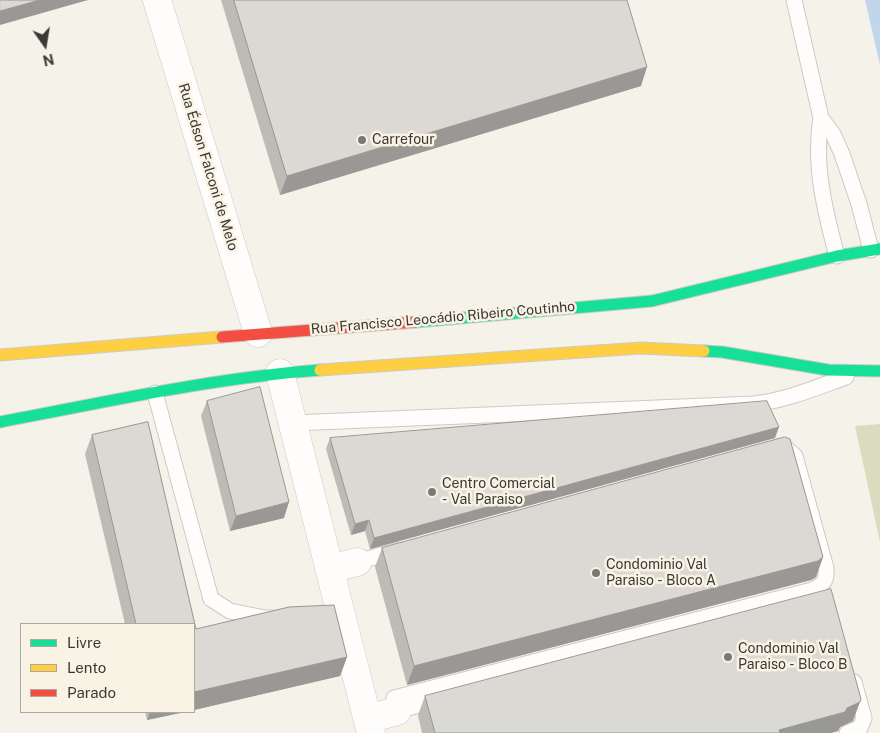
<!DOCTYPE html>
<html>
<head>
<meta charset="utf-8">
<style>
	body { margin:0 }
	#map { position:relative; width:880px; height:733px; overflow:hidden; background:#f5f2ea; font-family:"Public Sans",sans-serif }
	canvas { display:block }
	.legend { position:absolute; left:20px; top:623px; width:175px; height:90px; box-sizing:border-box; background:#f9f3e6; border:1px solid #ada89e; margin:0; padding:6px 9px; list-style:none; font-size:15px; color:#3b3833 }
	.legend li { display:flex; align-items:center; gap:10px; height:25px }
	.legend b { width:25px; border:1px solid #ada89e }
	.north { position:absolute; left:20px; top:20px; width:50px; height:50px; -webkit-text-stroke:4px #f9f3e6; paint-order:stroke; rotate:167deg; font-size:14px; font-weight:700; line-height:20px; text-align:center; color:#3b3833 }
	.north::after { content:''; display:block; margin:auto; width:18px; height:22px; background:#3b3833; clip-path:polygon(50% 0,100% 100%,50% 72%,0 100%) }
</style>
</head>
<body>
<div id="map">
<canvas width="880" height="733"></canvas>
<ul class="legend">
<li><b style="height:6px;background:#16e098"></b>Livre</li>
<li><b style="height:6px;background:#ffcf43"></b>Lento</li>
<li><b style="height:6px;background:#f24e42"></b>Parado</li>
</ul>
<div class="north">N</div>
</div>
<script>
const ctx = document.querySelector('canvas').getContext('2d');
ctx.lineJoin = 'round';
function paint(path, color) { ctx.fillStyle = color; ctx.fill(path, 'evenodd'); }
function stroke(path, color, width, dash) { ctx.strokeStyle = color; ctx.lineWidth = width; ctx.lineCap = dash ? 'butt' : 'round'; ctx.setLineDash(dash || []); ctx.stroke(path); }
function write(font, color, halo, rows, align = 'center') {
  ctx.font = font + ' "Public Sans",sans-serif'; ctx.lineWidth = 5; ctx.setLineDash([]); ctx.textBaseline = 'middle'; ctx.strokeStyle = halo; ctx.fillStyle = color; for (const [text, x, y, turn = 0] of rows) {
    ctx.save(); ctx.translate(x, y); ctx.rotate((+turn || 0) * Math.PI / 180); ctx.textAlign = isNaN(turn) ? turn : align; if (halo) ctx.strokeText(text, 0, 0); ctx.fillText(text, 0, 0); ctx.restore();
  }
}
const forest = new Path2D(`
	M880,424V542L855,426Z`);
const water = new Path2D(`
	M865,0H880V65Z`);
const lane = new Path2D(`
	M794,0L821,118
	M837,256C825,212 813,163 821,118L833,134L842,154L859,204L871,250
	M155,393L211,599L230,611L265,618H272
	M292,423L754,404C787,400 815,388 846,377
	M357,562L399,550
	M394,698L812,590C824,584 827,581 826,568L795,456L786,448L778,447
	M397,711L441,699
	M847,733L860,728L864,718L854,682`);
const street = new Path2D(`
	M157,0L258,333
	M280,373L371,733
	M329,569L357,562
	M368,719L397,711`);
const fast = new Path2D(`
	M416,322L652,301L837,256L880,249
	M704,351L722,352L828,370L880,371
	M0,422C106,402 212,378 320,370`);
const slow = new Path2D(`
	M0,355L222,337
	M320,370L641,348L704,351`);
const jam = new Path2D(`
	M222,337L416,322`);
const wall = new Path2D(`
	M221,0H627L641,86L280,195Z
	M207,401L284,518L230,531L201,416Z
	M148,422L196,629L289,607L334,605L347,657L340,676L194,710V624H125L85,454L92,435Z
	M330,438H775L370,549L365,531L351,535L326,449Z
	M382,548L823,557L816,577L811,580L407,685L375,567Z
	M425,696L853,721L840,727L838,731L831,733H422L418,715Z
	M145,712H185L147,720Z`);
const shadedWall = new Path2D(`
	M40,0H88L0,25V11Z
	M647,67L641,86L280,195L287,176Z
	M779,427L775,438L370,549L374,538Z
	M289,502L284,518L230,531L236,516Z
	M369,520L365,531L351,535L355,524Z
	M823,557L816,577L811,580L407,685L414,666Z
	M347,657L340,676L194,710V692Z
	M861,699L853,721L840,727L838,731L831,733H778L779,730L847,708Z
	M150,712H185L147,720Z`);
const building = new Path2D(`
	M0,0H40L0,11Z
	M234,0H627L647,67L287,176Z
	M260,387L289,502L236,516L207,401Z
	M767,401L779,427L374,538L369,520L355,524L330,438Z
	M148,422L196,629L289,607L334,605L347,657L194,692V624H136L92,435Z
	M785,437L790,439L823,557L818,561L414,666L382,548Z
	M831,589L861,699L860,702L847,708L845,712L779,730L780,733H435L425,696Z`);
const markers = [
	[362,140,5,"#7c7973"],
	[432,492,5,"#7c7973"],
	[596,573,5,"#7c7973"],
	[728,657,5,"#7c7973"]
];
const poiNames = [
	["Carrefour",372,140],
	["Centro Comercial",442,484],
	["- Val Paraiso",442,500],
	["Condominio Val",606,565],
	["Paraiso - Bloco A",606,581],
	["Condominio Val",738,649],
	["Paraiso - Bloco B",738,665]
];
const streetNames = [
	["Rua Édson Falconi de Melo",208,167,73],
	["Rua Francisco Leocádio Ribeiro Coutinho",443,318,-5]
];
paint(forest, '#dbdbc0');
paint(water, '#c1d6eb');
stroke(lane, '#cdcac5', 17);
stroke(street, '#cdcac5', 29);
stroke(fast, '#cdcac5', 13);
stroke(slow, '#cdcac5', 13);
stroke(jam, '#cdcac5', 13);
stroke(lane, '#fefdfc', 15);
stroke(street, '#fefdfc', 28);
stroke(fast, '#16e098', 11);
stroke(slow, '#ffcf43', 11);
stroke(jam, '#f24e42', 11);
paint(wall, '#bcbbb5');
paint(shadedWall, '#999894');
paint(building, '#dbd9d3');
stroke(building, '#999894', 1);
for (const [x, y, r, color] of markers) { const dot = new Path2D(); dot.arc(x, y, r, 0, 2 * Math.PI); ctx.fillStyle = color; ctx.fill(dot); stroke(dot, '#f9f3e6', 2); }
write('14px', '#3b3833', '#f9f3e6', poiNames, 'left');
write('14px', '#3b3833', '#f9f3e6', streetNames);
</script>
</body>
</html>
